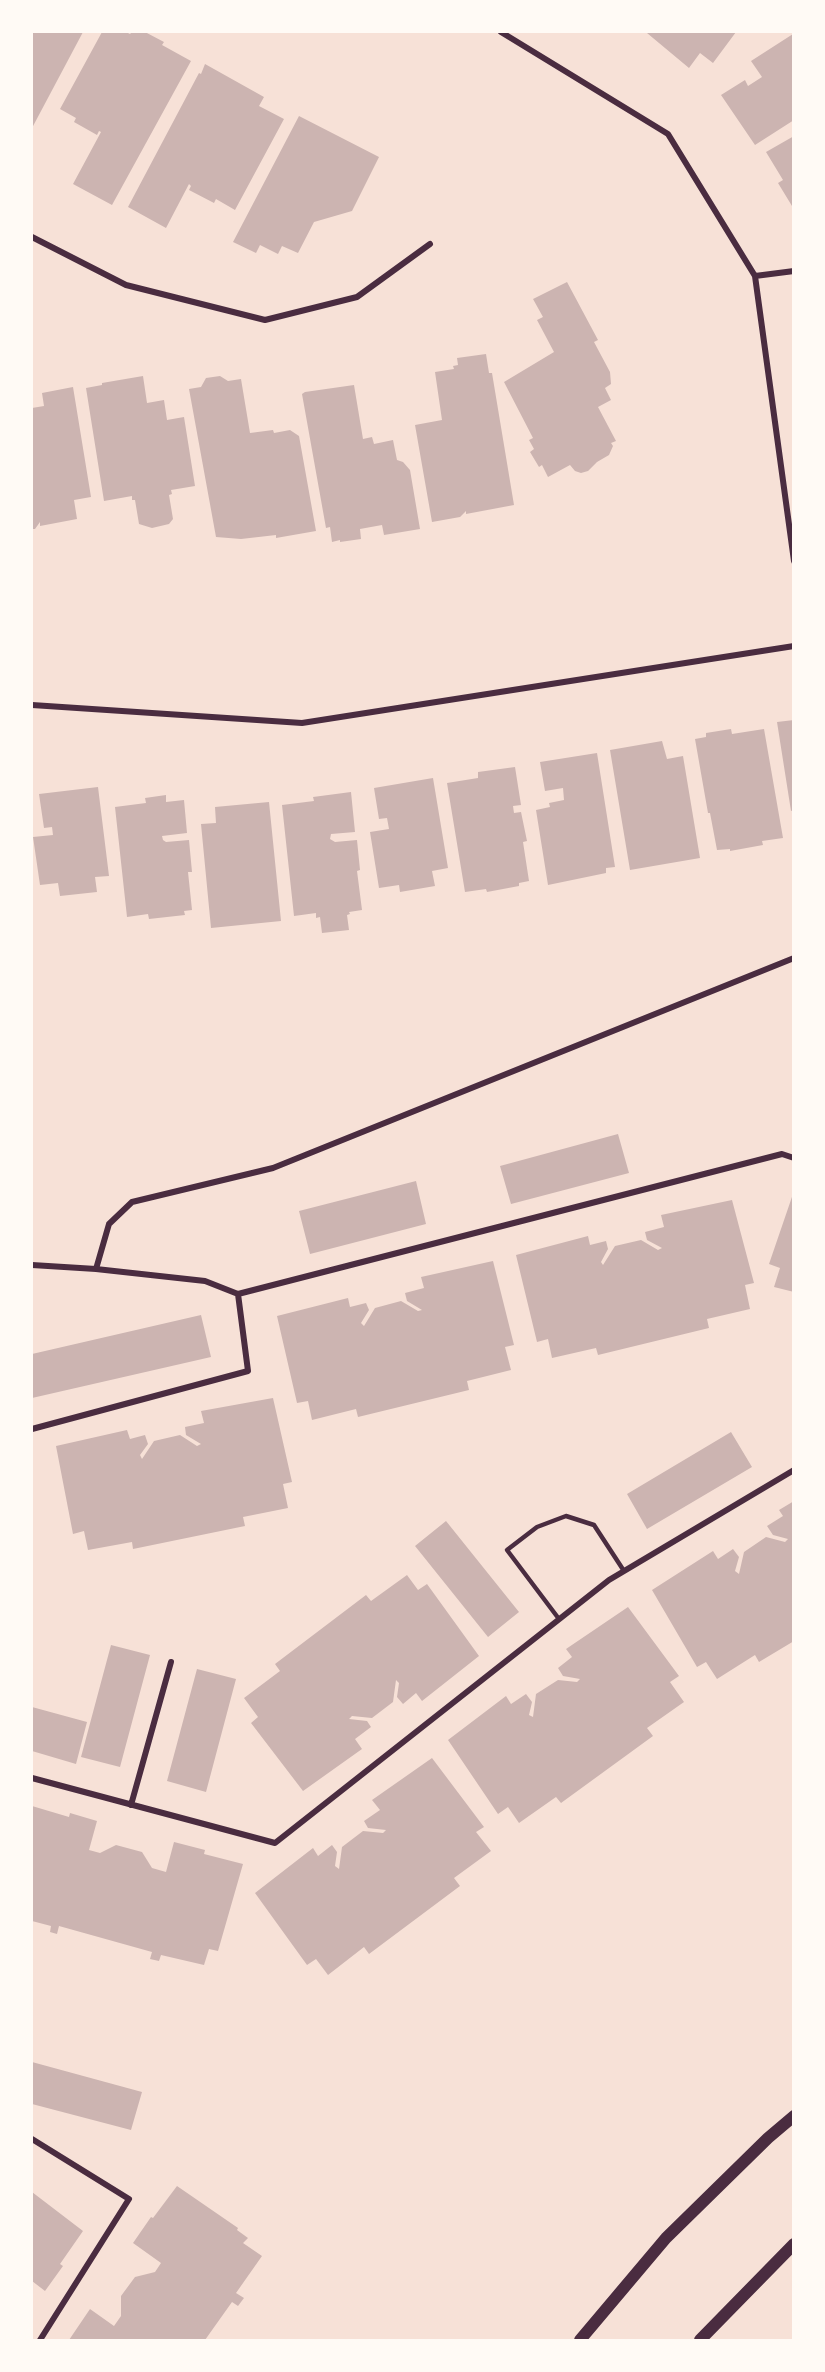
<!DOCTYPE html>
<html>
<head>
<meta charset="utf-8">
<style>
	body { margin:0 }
	#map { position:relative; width:825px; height:2372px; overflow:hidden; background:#f7e1d7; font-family:"Crimson Pro",serif }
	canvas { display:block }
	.frame { position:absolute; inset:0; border:33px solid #fffaf5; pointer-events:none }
</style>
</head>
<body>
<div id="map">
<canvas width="825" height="2372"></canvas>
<div class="frame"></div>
</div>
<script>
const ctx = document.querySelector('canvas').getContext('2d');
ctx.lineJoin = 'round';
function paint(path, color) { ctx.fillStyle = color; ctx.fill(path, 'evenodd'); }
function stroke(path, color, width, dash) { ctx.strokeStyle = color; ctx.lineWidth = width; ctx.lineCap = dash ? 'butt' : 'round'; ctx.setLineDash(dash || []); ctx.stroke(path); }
const building = new Path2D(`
	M32,32H83L32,128Z
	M102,32H126L130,34L132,32H145L164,42L162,45L191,61L112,205L73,184L101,132L99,131L97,135L74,122L76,118L60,109Z
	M648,32H736L713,63L700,53L689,68L647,33Z
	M793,34L794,120L755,145L721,95L745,80L748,86L762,77L751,61Z
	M205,64L264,97L259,106L284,119L235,210L216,199L214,203L189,190L191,186L189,184L166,228L128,207L199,73L201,74Z
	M299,116L379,157L352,211L314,222L298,253L282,246L278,254L260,245L256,253L233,242Z
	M794,136V205L792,206L778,183L783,180L766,152Z
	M567,282L598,340L594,342L610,372L611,384L605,388L611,400L598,407L616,441L611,443L613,446L609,455L597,462L588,471L581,473L575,471L570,465L548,477L542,465L539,467L530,452L534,449L529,440L533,438L504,382L554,352L537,320L543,317L533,299Z
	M486,354L489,373H492L514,505L466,514V511L460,517L432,522L415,425L442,420L435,372L454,369L453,366L458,365L457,358Z
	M143,376L147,403L164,400L167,420L184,417L195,486L171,490L172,494L169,495L173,519L169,524L152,528L139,524L135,500H132V496L104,501L86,388L102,385V383Z
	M220,376L228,381L241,379L250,433L273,430L274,433L290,430L299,436L316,531L276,538V535L241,539L216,537L189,389L201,387L206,378Z
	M354,385L363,439L372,437L374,444L393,440L397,460L403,462L410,470L420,529L384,535L382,525L360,529L361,539L340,542V540L332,542L330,527L326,528L302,394L305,392Z
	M73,387L91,497L74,500L77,519L40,526V522L35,529H32V408L44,406L42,393Z
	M794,720V810L791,811L777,722Z
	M731,729L732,734L764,729L783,838L762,841L763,845L730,851V849L717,850L710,813H708L695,739L706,737V733Z
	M662,741L667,759L683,756L700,858L630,870L610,750Z
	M597,753L615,867L606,868V873L548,885L536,810L550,807L549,803L564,800L563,788L545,791L540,762Z
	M515,767L521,805L513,806L514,813L521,812L527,841L523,842L529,881L519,883V886L487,892L486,889L465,892L447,783L478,778V772Z
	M433,778L448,868L432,871L435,886L400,892L399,885L379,888L370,832L389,829L387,818L379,819L374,788Z
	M98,787L109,876L95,877L97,892L60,896L58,883L40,885L33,837L53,835L52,827L44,828L39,794Z
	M351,792L355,832L331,834L330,839L335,842L357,840L360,870L357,871L362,910L349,912L350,914L347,915L349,930L322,933L320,917L316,918V913L294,916L282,805L314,801L313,797Z
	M166,795V802L184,800L187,833L162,836L163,840L166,842L189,840L192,872H188L192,910L184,911L185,915L149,919L148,914L127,917L115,807L146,803L145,798Z
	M269,802L281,921L211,928L201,824L216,823L215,807Z
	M618,1134L629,1173L511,1204L500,1166Z
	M416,1181L426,1224L310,1254L299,1211Z
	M794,1191V1292L774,1287L780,1268L769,1264Z
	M732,1200L754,1283L745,1285L750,1309L707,1319L709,1328L598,1355L596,1348L552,1358L548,1339L537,1342L516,1255L588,1236L590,1245L606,1241L608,1249L601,1262L603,1265L615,1246L641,1240L658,1250L662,1248L647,1240L645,1232L664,1227L661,1215Z
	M493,1261L514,1345L505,1347L511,1370L467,1381L469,1390L358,1417L356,1409L312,1420L308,1401L297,1403L277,1316L348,1298L350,1307L366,1303L369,1310L361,1323L364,1326L375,1308L401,1301L418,1311L422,1310L407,1301L405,1293L424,1288L421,1277Z
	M201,1315L211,1357L32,1398V1354Z
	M273,1398L292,1482L283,1484L288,1508L243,1517L245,1526L133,1549L132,1542L88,1550L84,1531L73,1534L56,1446L127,1430L130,1439L145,1435L148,1444L140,1455L142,1459L154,1441L180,1435L197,1446L201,1444L186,1435L185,1427L204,1423L201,1411Z
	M731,1432L752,1467L647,1529L627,1494Z
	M794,1501V1641L759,1662L755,1655L717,1679L706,1662L697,1667L652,1590L713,1551L718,1559L733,1549L739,1557L735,1571L739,1574L744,1552L766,1537L785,1542L788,1539L773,1535L767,1526L783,1516L779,1510Z
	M446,1521L519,1612L488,1637L415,1546Z
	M407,1575L418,1590L427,1584L479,1656L422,1701L416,1693L403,1704L397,1697L399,1683L396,1680L393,1702L372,1718L352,1716L349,1719L367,1721L371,1727L355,1739L362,1749L303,1791L251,1723L258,1717L244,1698L280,1671L275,1664L366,1595L371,1601Z
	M628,1607L679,1676L670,1682L684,1702L647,1728L653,1736L561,1803L556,1797L519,1823L508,1807L498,1814L448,1740L506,1696L511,1704L526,1694L532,1702L529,1715L533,1717L536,1694L558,1680L577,1682L580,1679L563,1676L558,1668L572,1657L566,1649Z
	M111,1645L150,1655L120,1767L81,1757Z
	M197,1669L236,1679L206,1792L167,1781Z
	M32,1707L87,1722L76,1764L32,1751Z
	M432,1758L484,1827L476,1832L491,1851L454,1878L460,1886L369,1954L364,1947L328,1975L316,1959L307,1965L255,1893L313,1848L318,1856L332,1845L337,1852L335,1866L339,1869L342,1847L363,1831L383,1833L386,1830L368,1828L364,1821L380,1810L372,1800Z
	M32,1806L69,1817L70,1813L97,1821L89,1850L100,1853L116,1845L142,1852L152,1868L166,1872L174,1842L205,1850L204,1854L243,1864L218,1951L209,1949L204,1965L161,1955L159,1961L150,1959L152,1952L59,1926L57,1934L50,1932L51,1926L32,1921Z
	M32,2062L142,2092L131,2130L32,2104Z
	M177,2186L238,2228L237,2230L248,2238L243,2243L262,2256L236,2293L244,2298L238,2306L232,2302L205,2340H69L90,2309L114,2326L121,2316V2296L135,2277L155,2272L161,2263L133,2243L151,2217L153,2218Z
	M32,2192L83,2231L60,2264L63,2266L45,2291L32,2281Z`);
const service = new Path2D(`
	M559,1619L507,1550L537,1527L566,1516L594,1525L624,1571`);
const minor = new Path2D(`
	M501,32L668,134L755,276L794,561
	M32,237L126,285L265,320L357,297L430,244
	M755,276L794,271
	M32,705L302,723L794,646
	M32,1265L96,1269L205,1281L238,1294L782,1154L794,1158
	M96,1269L109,1224L132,1202L273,1168L794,958
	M32,1429L248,1371L238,1294
	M32,1778L275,1843L609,1580L794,1470
	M131,1805L171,1662
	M32,2139L129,2199L40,2340`);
const secondary = new Path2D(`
	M580,2340L666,2238L768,2138L794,2116
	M700,2340L794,2244`);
paint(building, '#ccb4b1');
stroke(service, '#4a2c40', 4.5);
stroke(minor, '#4a2c40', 6);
stroke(secondary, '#4a2c40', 12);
</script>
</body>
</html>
